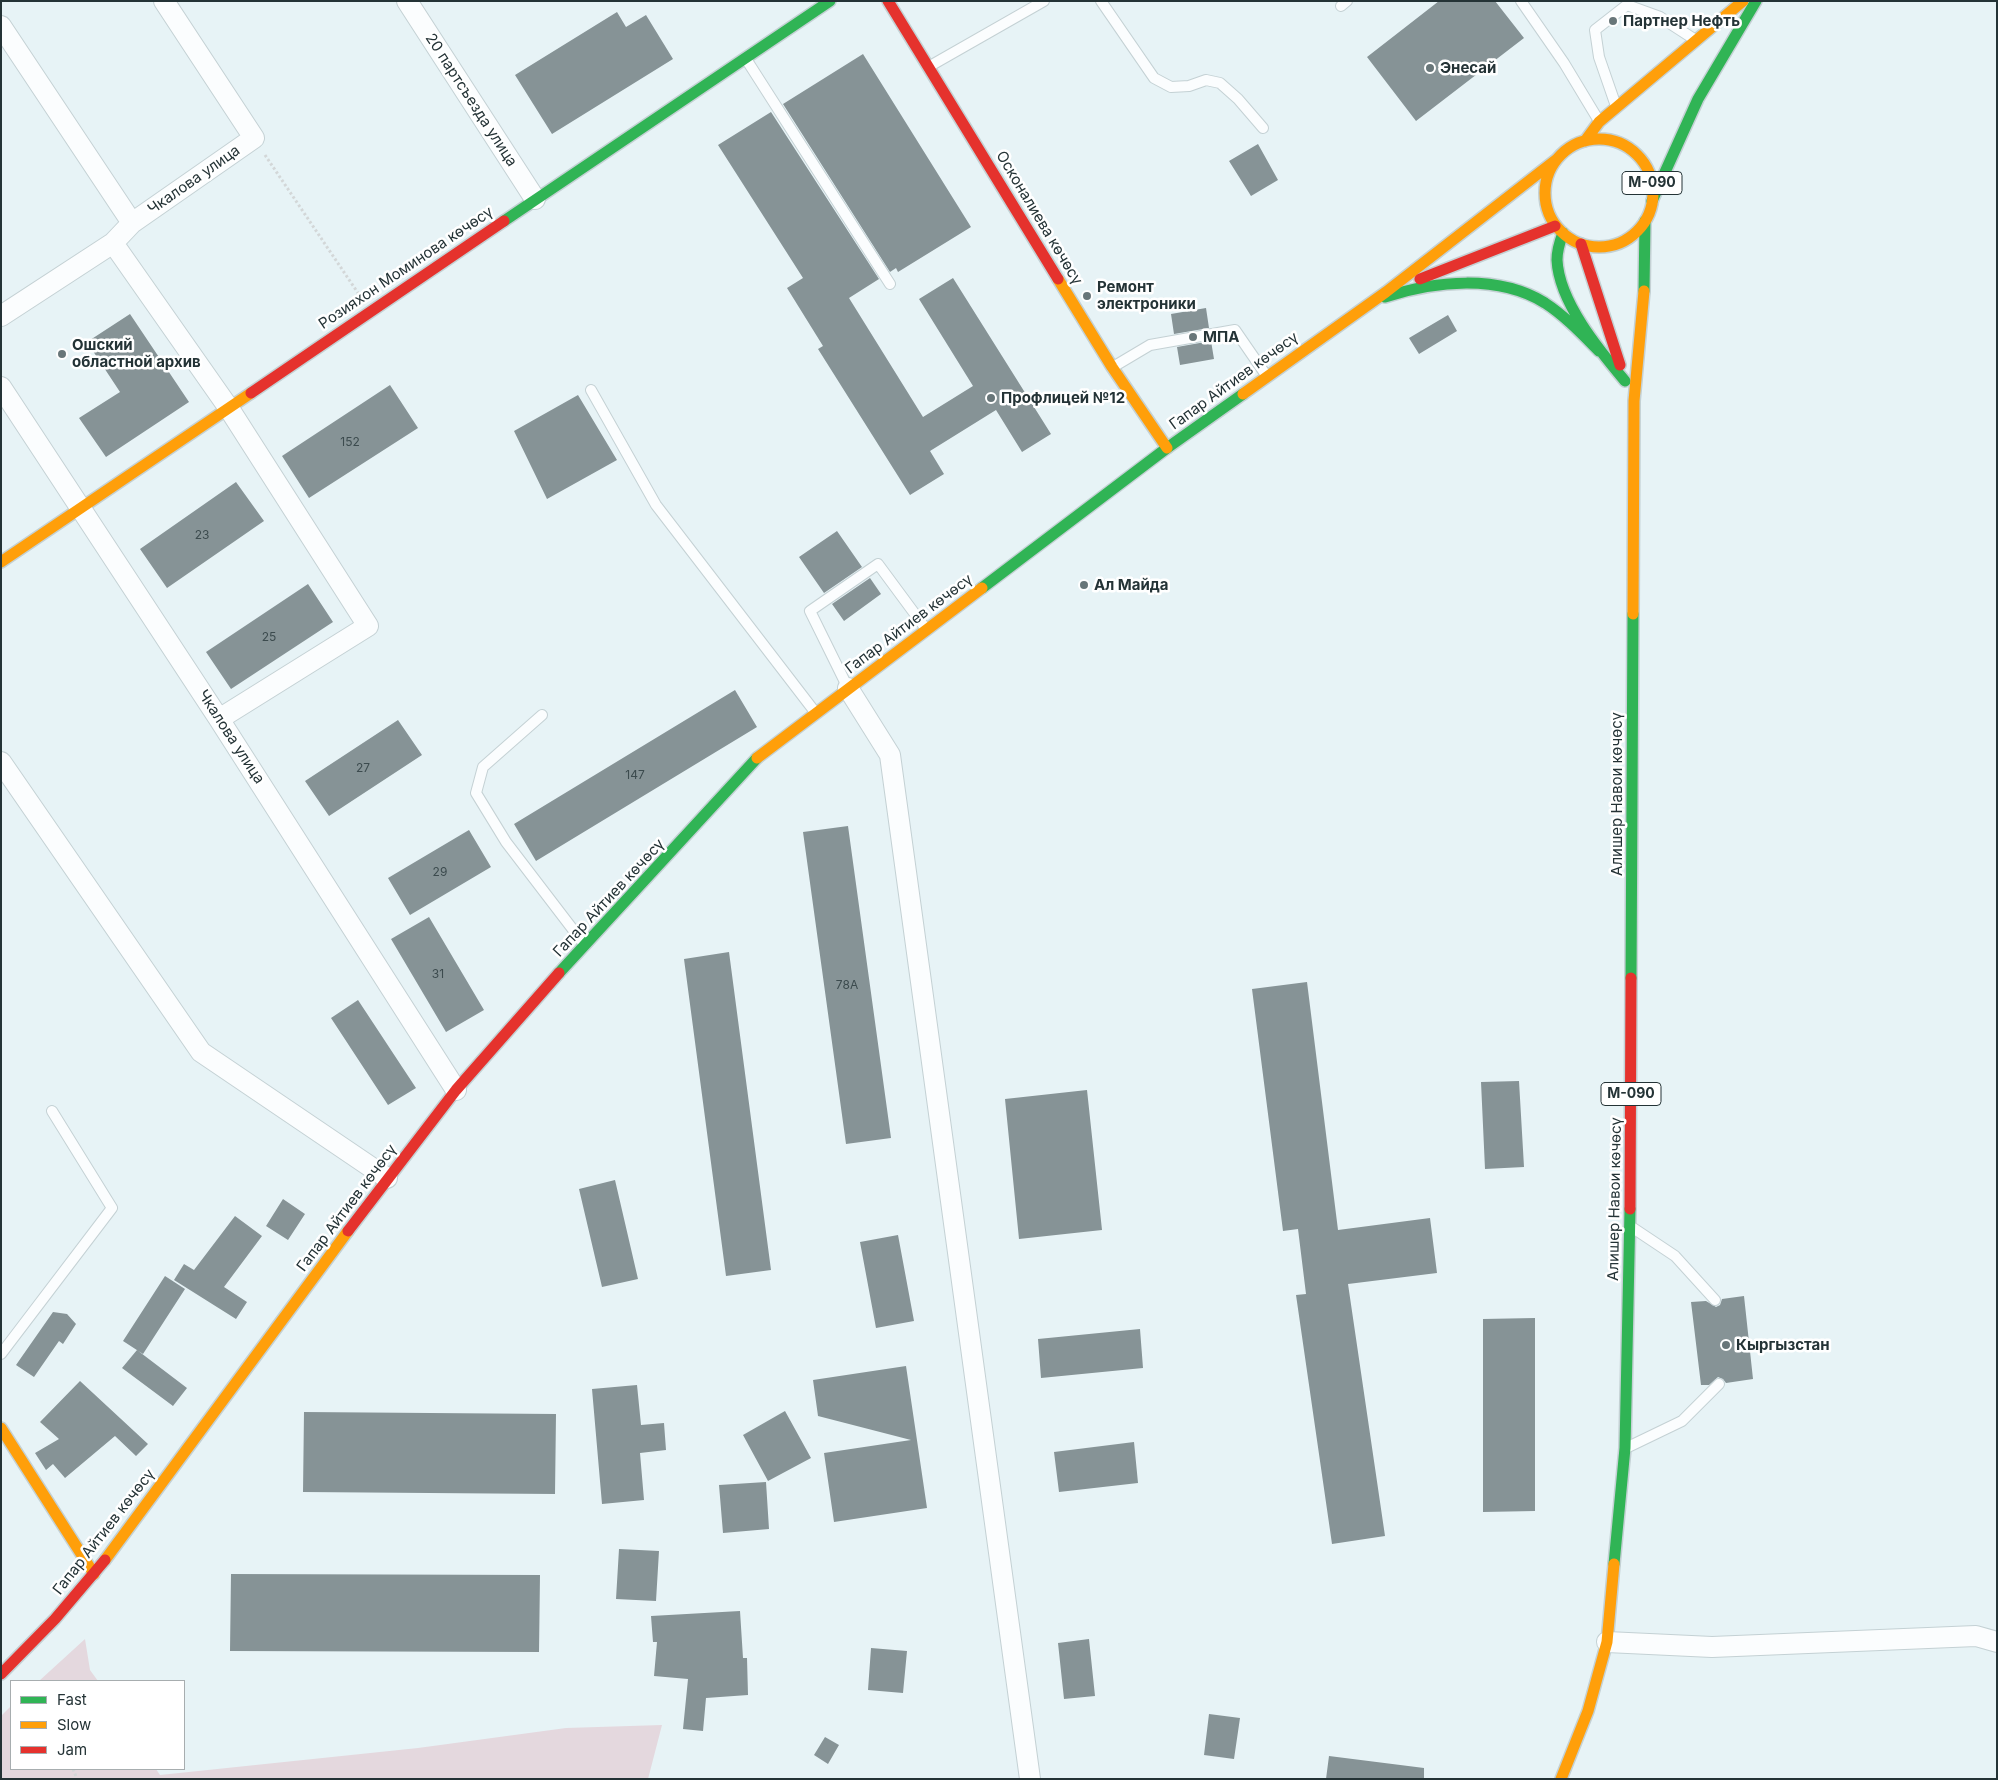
<!DOCTYPE html>
<html>
<head>
<meta charset="utf-8">
<style>
	body { margin:0 }
	#map { position:relative; width:1998px; height:1780px; overflow:hidden; background:#e7f3f6; font-family:Inter,sans-serif }
	canvas { display:block }
	.frame { position:absolute; inset:0; border:2px solid #243336; pointer-events:none }
	.legend { position:absolute; left:10px; top:1680px; width:175px; height:90px; box-sizing:border-box; background:#fff; border:1px solid #a7adaf; margin:0; padding:6px 9px; list-style:none; font-size:15px; color:#243336 }
	.legend li { display:flex; align-items:center; gap:10px; height:25px }
	.legend b { width:25px; border:1px solid #a7adaf }
</style>
</head>
<body>
<div id="map">
<canvas width="1998" height="1780"></canvas>
<div class="frame"></div>
<ul class="legend">
<li><b style="height:6px;background:#30b455"></b>Fast</li>
<li><b style="height:6px;background:#ff9f0a"></b>Slow</li>
<li><b style="height:6px;background:#e5322d"></b>Jam</li>
</ul>
</div>
<script>
const ctx = document.querySelector('canvas').getContext('2d');
ctx.lineJoin = 'round';
function paint(path, color) { ctx.fillStyle = color; ctx.fill(path, 'evenodd'); }
function stroke(path, color, width, dash) { ctx.strokeStyle = color; ctx.lineWidth = width; ctx.lineCap = dash ? 'butt' : 'round'; ctx.setLineDash(dash || []); ctx.stroke(path); }
function write(font, color, halo, rows, align = 'center') {
  ctx.font = font + ' Inter,sans-serif'; ctx.lineWidth = 5; ctx.setLineDash([]); ctx.textBaseline = 'middle'; ctx.strokeStyle = halo; ctx.fillStyle = color; for (const [text, x, y, turn = 0] of rows) {
    ctx.save(); ctx.translate(x, y); ctx.rotate((+turn || 0) * Math.PI / 180); ctx.textAlign = isNaN(turn) ? turn : align; if (halo) ctx.strokeText(text, 0, 0); ctx.fillText(text, 0, 0); ctx.restore();
  }
}
const green = new Path2D(`
	M85,1639L90,1670L98,1681H39Z
	M11,1706V1769H156L160,1775L418,1748L566,1728L662,1725L648,1779H1V1716Z`);
const building = new Path2D(`
	M1439,1H1495L1524,38L1416,121L1367,57Z
	M617,12L626,27L646,15L673,59L552,134L515,75Z
	M863,54L971,227L898,272L896,268L890,272L783,104Z
	M771,112L879,279L849,298L923,417L973,386L919,299L953,278L1051,434L1022,452L996,410L930,451L944,474L910,495L818,349L823,346L787,288L803,278L718,145Z
	M1258,144L1278,180L1251,196L1229,161Z
	M1206,308L1209,328L1174,334L1171,314Z
	M130,314L189,402L106,457L79,418L120,392L87,342Z
	M1448,315L1457,331L1419,354L1409,338Z
	M1211,341L1214,359L1180,365L1177,347Z
	M390,385L418,428L309,498L282,456Z
	M578,395L617,460L547,499L514,431Z
	M236,482L264,521L167,588L140,549Z
	M837,531L862,567L824,593L799,557Z
	M870,578L881,594L844,621L832,604Z
	M308,584L333,622L231,689L206,652Z
	M735,690L757,727L536,861L514,824Z
	M398,720L422,755L329,816L305,781Z
	M848,826L891,1138L846,1144L803,832Z
	M469,830L491,867L410,915L388,878Z
	M429,917L484,1010L446,1032L391,939Z
	M729,952L771,1270L726,1276L684,959Z
	M1307,982L1338,1230L1430,1218L1437,1273L1348,1284L1385,1536L1332,1544L1296,1295L1306,1294L1298,1229L1283,1231L1252,989Z
	M358,1000L416,1088L388,1105L331,1018Z
	M1519,1081L1524,1167L1485,1169L1481,1082Z
	M1087,1090L1102,1230L1019,1239L1005,1099Z
	M615,1180L638,1279L602,1287L579,1189Z
	M283,1199L305,1214L288,1240L266,1226Z
	M235,1216L262,1236L224,1287L247,1302L236,1319L174,1280L184,1264L194,1270Z
	M898,1235L914,1321L876,1328L860,1242Z
	M165,1276L185,1289L143,1354L123,1341Z
	M1744,1296L1753,1379L1726,1383L1723,1379L1718,1377L1709,1385H1701L1691,1302L1706,1301L1716,1307L1720,1305L1722,1299Z
	M53,1312L67,1314L76,1324L63,1344L59,1341L34,1377L16,1365Z
	M1535,1318V1511L1483,1512V1319Z
	M1140,1329L1143,1368L1041,1378L1038,1339Z
	M137,1350L187,1388L173,1406L122,1368Z
	M906,1366L927,1508L834,1522L824,1453L911,1440L818,1416L813,1380Z
	M80,1381L148,1444L136,1456L115,1436L65,1478L53,1464L46,1470L35,1453L59,1439L40,1422Z
	M637,1385L641,1425L664,1423L666,1450L640,1453L644,1500L602,1504L592,1389Z
	M785,1411L811,1458L768,1481L743,1435Z
	M304,1412L556,1414L555,1494L303,1492Z
	M1134,1442L1138,1483L1059,1492L1054,1452Z
	M766,1482L769,1529L723,1533L719,1485Z
	M619,1549L659,1551L656,1601L616,1599Z
	M231,1574L540,1575L539,1652L230,1651Z
	M740,1611L743,1658H747L748,1695L706,1698L703,1731L683,1729L688,1679L654,1676L657,1642H653L651,1616Z
	M1089,1639L1095,1696L1064,1699L1058,1643Z
	M871,1648L907,1651L903,1693L868,1690Z
	M1209,1714L1240,1718L1234,1759L1204,1755Z
	M825,1737L839,1745L828,1764L814,1755Z
	M1329,1756L1424,1768V1779H1326Z`);
const path = new Path2D(`
	M265,155L358,293
	M73,1769L77,1779`);
const lane = new Path2D(`
	M1101,1L1154,78L1171,87L1189,86L1206,80L1220,83L1238,99L1263,128
	M1521,1L1564,63L1599,121
	M1341,6L1347,1
	M746,59L890,284
	M930,66L1044,1
	M1616,106L1599,57L1595,30L1627,5L1660,17L1694,39
	M1113,367L1150,345L1235,330L1266,375
	M591,390L656,505L815,712
	M848,688L810,611L878,564L926,629
	M542,715L483,767L476,793L506,842L584,944
	M1633,1228L1675,1256L1715,1300
	M1,1354L112,1208L52,1111
	M1626,1448L1682,1421L1719,1384`);
const street = new Path2D(`
	M407,1L535,199
	M1,26L132,223
	M113,243L228,407L368,626L219,719
	M1,316L113,243L132,223L254,138L164,1
	M1,387L219,719L456,1090
	M848,688L890,755L1030,1779
	M1,762L201,1052L387,1178
	M1607,1642L1712,1647L1976,1636L1997,1642`);
const fast = new Path2D(`
	M1652,201L1698,99L1756,1
	M504,221L830,1
	M1563,233C1560,241 1557,251 1557,260C1559,302 1599,350 1625,381
	M1644,291L1645,221
	M1385,297C1435,281 1498,274 1545,303C1565,316 1582,334 1599,351
	M982,588L1167,448L1243,394
	M559,973L757,758
	M1631,978L1633,614
	M1614,1564L1625,1448L1630,1209`);
const slow = new Path2D(`
	M1545 193a54 54 0 1 1 108 0a54 54 0 1 1-108 0Z
	M1585,141L1599,122L1743,1
	M1058,279L1112,367L1167,448
	M1243,394L1386,292L1557,159
	M1,562L251,393
	M1633,614L1634,401L1644,291
	M757,758L982,588
	M1,1428L94,1574
	M105,1560L348,1231
	M1561,1779L1588,1711L1607,1642L1614,1564`);
const jam = new Path2D(`
	M888,1L1058,279
	M1581,244L1620,365
	M1420,279L1555,226
	M251,393L504,221
	M1630,1209L1631,978
	M348,1231L456,1090L559,973
	M1,1674L55,1619L105,1560`);
const markers = [
	[1613,21,5,"#687679"],
	[1430,68,5,"#687679"],
	[1087,296,5,"#687679"],
	[1193,337,5,"#687679"],
	[62,354,5,"#687679"],
	[991,398,5,"#687679"],
	[1084,585,5,"#687679"],
	[1726,1345,5,"#687679"]
];
const numberNames = [
	["152",350,442],
	["23",202,535],
	["25",269,637],
	["27",363,768],
	["147",635,775],
	["29",440,872],
	["31",438,974],
	["78А",847,985]
];
const shields = [
	[1652,183,60],
	[1631,1094,60]
];
const shieldNames = [
	["М-090",1652,183],
	["М-090",1631,1094]
];
const poiNames = [
	["Партнер Нефть",1623,21],
	["Энесай",1440,68],
	["Ремонт",1097,287],
	["электроники",1097,304],
	["МПА",1203,337],
	["Ошский",72,345],
	["областной архив",72,362],
	["Профлицей №12",1001,398],
	["Ал Майда",1094,585],
	["Кыргызстан",1736,1345]
];
const streetNames = [
	["20 партсъезда улица",471,100,57],
	["Чкалова улица",194,180,-35],
	["Осконалиева көчөсү",1039,218,59],
	["Розияхон Моминова көчөсү",406,268,-34],
	["Гапар Айтиев көчөсү",1234,381,-36],
	["Гапар Айтиев көчөсү",909,624,-37],
	["Чкалова улица",231,737,57],
	["Алишер Навои көчөсү",1617,794,-90],
	["Гапар Айтиев көчөсү",609,898,-47],
	["Алишер Навои көчөсү",1615,1199,-89],
	["Гапар Айтиев көчөсү",347,1208,-53],
	["Гапар Айтиев көчөсү",104,1532,-52]
];
paint(green, '#e4d8de');
paint(building, '#869396');
stroke(lane, '#c4d1d4', 12);
stroke(street, '#c4d1d4', 22);
stroke(fast, '#c4d1d4', 14);
stroke(slow, '#c4d1d4', 14);
stroke(jam, '#c4d1d4', 14);
stroke(path, '#d3d7d8', 3, [2.5, 2.5]);
stroke(lane, '#fbfdfe', 10);
stroke(street, '#fbfdfe', 20);
stroke(fast, '#30b455', 11);
stroke(slow, '#ff9f0a', 11);
stroke(jam, '#e5322d', 11);
for (const [x, y, r, color] of markers) { const dot = new Path2D(); dot.arc(x, y, r, 0, 2 * Math.PI); ctx.fillStyle = color; ctx.fill(dot); stroke(dot, '#fff', 2); }
write('12px', '#3c4b4e', null, numberNames);
for (const [x, y, w] of shields) { const box = new Path2D(); box.roundRect(x - w / 2, y - 11.5, w, 23, 4); ctx.fillStyle = '#fff'; ctx.fill(box); stroke(box, '#243336', 1); }
write('bold 14px', '#243336', null, shieldNames);
write('bold 15px', '#243336', '#fff', poiNames, 'left');
write('15px', '#243336', '#fff', streetNames);
</script>
</body>
</html>
